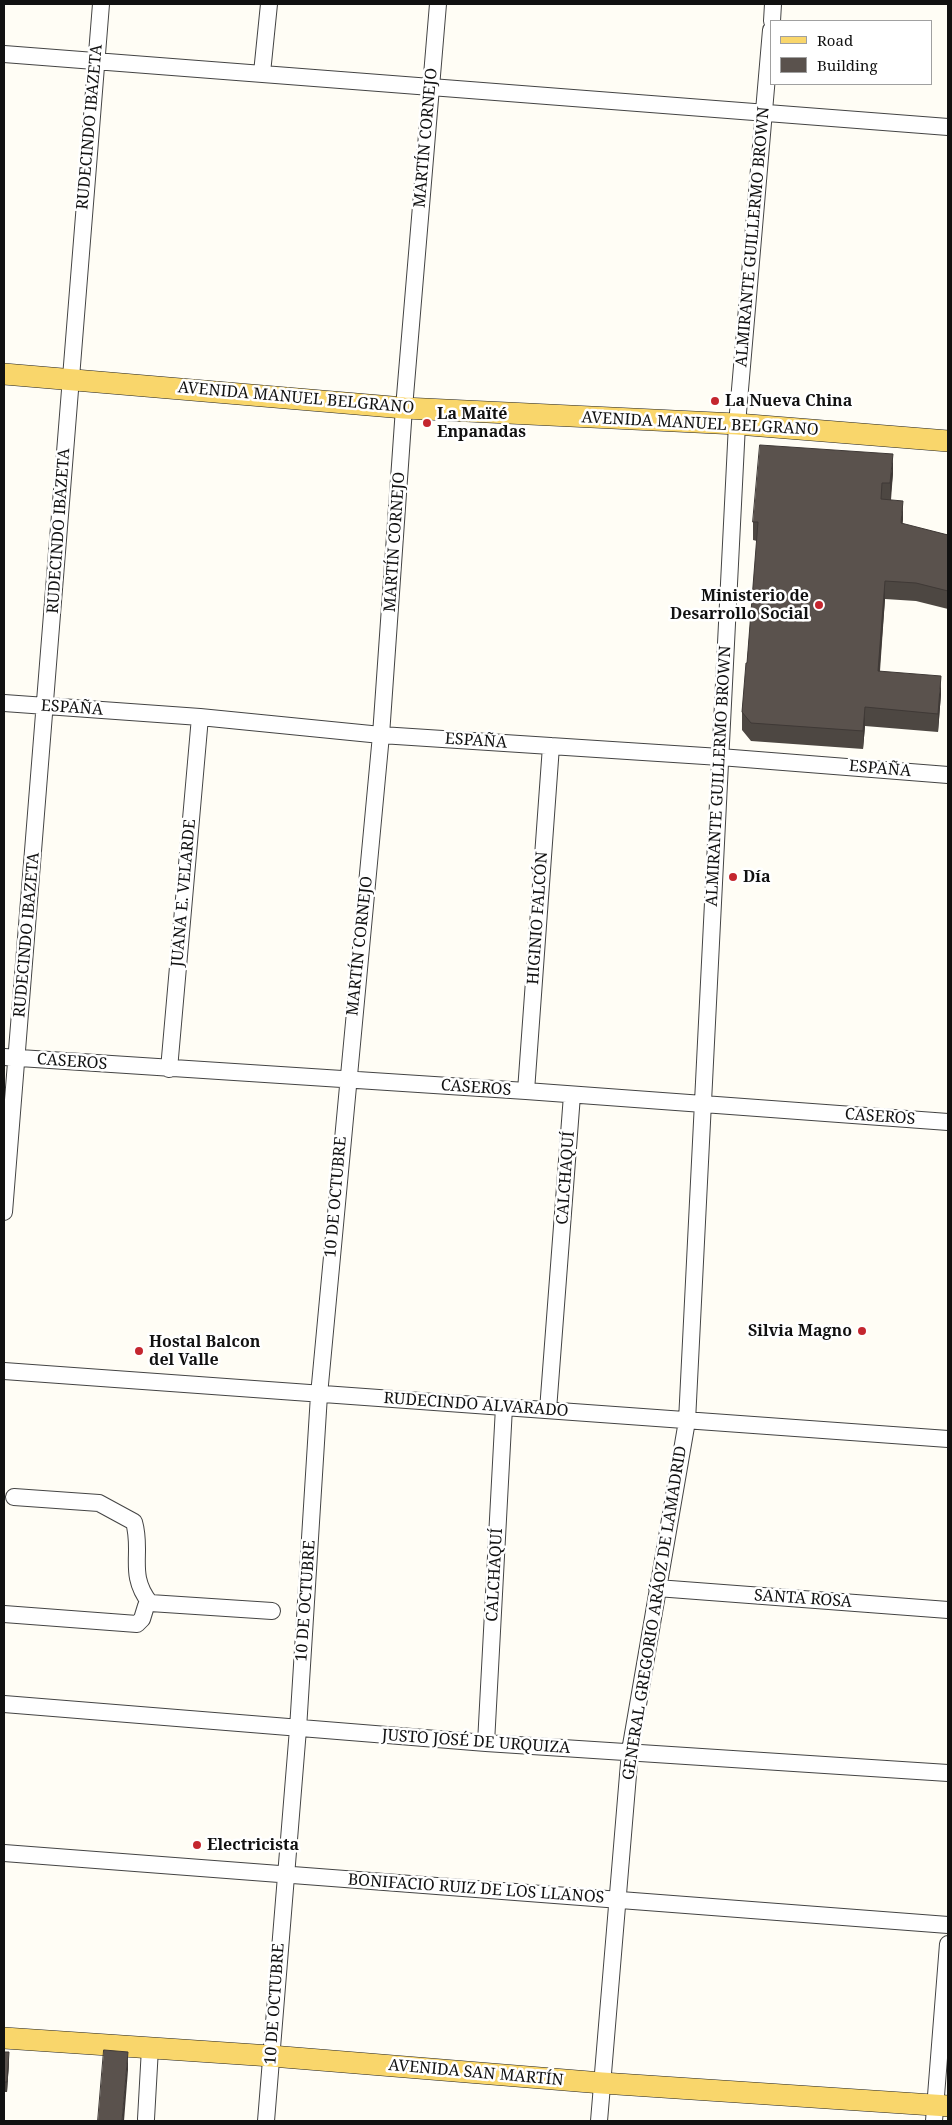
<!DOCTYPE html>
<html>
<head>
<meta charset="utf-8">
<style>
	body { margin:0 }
	#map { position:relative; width:952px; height:2125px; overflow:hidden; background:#fffdf5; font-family:"Noto Serif",serif }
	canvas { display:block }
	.frame { position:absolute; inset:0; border:5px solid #111; pointer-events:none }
	.legend { position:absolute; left:770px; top:20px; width:162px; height:65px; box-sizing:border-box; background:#fff; border:1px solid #a0a0a0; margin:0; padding:6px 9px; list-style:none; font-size:15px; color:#111 }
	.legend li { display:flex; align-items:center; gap:10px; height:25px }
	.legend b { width:25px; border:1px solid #a0a0a0 }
</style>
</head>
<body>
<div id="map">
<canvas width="952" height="2125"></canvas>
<div class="frame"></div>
<ul class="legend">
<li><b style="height:6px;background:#f9d66b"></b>Road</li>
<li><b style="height:14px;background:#5a524d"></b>Building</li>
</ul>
</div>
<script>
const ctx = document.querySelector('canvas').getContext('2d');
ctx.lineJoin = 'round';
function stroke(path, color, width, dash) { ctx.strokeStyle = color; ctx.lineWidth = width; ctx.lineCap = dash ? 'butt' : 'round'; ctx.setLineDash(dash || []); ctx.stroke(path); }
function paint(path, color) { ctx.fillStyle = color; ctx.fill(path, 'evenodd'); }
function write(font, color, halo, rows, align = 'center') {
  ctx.font = font + ' "Noto Serif",serif'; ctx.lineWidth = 5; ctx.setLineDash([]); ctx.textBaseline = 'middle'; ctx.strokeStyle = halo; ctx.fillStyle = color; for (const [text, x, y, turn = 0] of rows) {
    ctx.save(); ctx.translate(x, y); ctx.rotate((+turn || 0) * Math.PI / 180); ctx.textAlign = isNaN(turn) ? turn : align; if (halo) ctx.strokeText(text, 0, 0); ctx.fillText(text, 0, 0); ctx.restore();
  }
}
const minor = new Path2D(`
	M772,21L773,4
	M4,54L948,127
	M262,73L269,4
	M4,703L200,717L381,735L720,757L948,775
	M4,1057L526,1091L948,1122
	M169,1069L200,717
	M526,1091L551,746
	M4,1212L101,4
	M4,1371L948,1439
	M548,1410L572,1095
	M14,1497L99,1503L134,1522C143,1553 127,1574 150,1603
	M657,1588L948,1610
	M4,1614L137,1624L142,1619L146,1606L150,1603L272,1611
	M4,1704L486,1743L948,1773
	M486,1743L504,1407
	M4,1853L948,1925
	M146,2119L150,2048
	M266,2121L298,1729L319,1395L381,735L404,408L438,4
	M599,2121L630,1751L687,1421L737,424L771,30
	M934,2121L948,1944`);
const major = new Path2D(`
	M4,374L404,408L737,424L948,441
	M4,2038L271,2056L602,2083L948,2106`);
const wall = new Path2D(`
	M893,473L891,500L903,519L902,524L948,535V609L916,601L885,599L880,671L941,694L938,732L865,726L863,749L751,741L742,730V712L747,663L757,541L753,540V522Z
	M4,2052L9,2062L7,2092H4Z`);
const shadedWall = new Path2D(`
	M893,454V473L890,502V483Z
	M903,501V519L901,542V523Z
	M885,581V599L878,689V671Z
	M941,676V694L938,732V714Z
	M865,707V726L863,749V731Z
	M9,2052V2062L7,2092V2082Z
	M128,2052V2070L124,2121H122Z`);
const building = new Path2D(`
	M760,445L893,454L890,483H882L881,499L903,501L901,523L948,535V591L916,583L885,581L878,671L941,676L938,714L865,707L863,731L751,723L742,712L746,663H747L758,522H753Z
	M104,2050L128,2052L122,2121H98Z
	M4,2052H9L7,2082H4Z`);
const markers = [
	[715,401,5,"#c4262e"],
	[427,423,5,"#c4262e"],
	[819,605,5,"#c4262e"],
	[733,877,5,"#c4262e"],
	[862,1331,5,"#c4262e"],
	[139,1351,5,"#c4262e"],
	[197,1845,5,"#c4262e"]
];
const streetNames = [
	["RUDECINDO IBAZETA",90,127,-85],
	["MARTÍN CORNEJO",426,138,-85],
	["ALMIRANTE GUILLERMO BROWN",753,237,-85],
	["AVENIDA MANUEL BELGRANO",296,398,5],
	["AVENIDA MANUEL BELGRANO",700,424,3],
	["RUDECINDO IBAZETA",59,531,-86],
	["MARTÍN CORNEJO",395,542,-86],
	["ESPAÑA",72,708,4],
	["ESPAÑA",476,741,4],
	["ESPAÑA",880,769,5],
	["ALMIRANTE GUILLERMO BROWN",719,776,-87],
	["JUANA E. VELARDE",184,893,-85],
	["HIGINIO FALCÓN",538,918,-86],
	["RUDECINDO IBAZETA",27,935,-85],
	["MARTÍN CORNEJO",360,946,-84],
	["CASEROS",72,1062,4],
	["CASEROS",476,1088,4],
	["CASEROS",880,1117,4],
	["CALCHAQUÍ",566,1178,-86],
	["10 DE OCTUBRE",336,1197,-85],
	["RUDECINDO ALVARADO",476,1405,4],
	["CALCHAQUÍ",495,1575,-87],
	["SANTA ROSA",803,1599,4],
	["10 DE OCTUBRE",306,1601,-86],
	["GENERAL GREGORIO ARÁOZ DE LAMADRID",655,1613,-81],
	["JUSTO JOSÉ DE URQUIZA",476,1742,4],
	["BONIFACIO RUIZ DE LOS LLANOS",476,1889,4],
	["10 DE OCTUBRE",275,2004,-86],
	["AVENIDA SAN MARTÍN",476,2073,5]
];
const poiNames = [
	["La Nueva China",725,401],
	["La Maïté",437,414],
	["Enpanadas",437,432],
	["Ministerio de",809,596,"right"],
	["Desarrollo Social",809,614,"right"],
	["Día",743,877],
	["Silvia Magno",852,1331,"right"],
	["Hostal Balcon",149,1342],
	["del Valle",149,1360],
	["Electricista",207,1845]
];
stroke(minor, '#444', 18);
stroke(major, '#222', 22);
stroke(minor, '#fff', 16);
stroke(major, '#f9d66b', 21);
paint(wall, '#4d4742');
paint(shadedWall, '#3f3936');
paint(building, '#5a524d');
stroke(building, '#3f3936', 1);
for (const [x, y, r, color] of markers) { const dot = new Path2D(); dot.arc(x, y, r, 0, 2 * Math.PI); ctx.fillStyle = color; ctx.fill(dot); stroke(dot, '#fff', 2); }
write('16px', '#111', '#fff', streetNames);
write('bold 16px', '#111', '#fff', poiNames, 'left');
</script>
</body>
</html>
